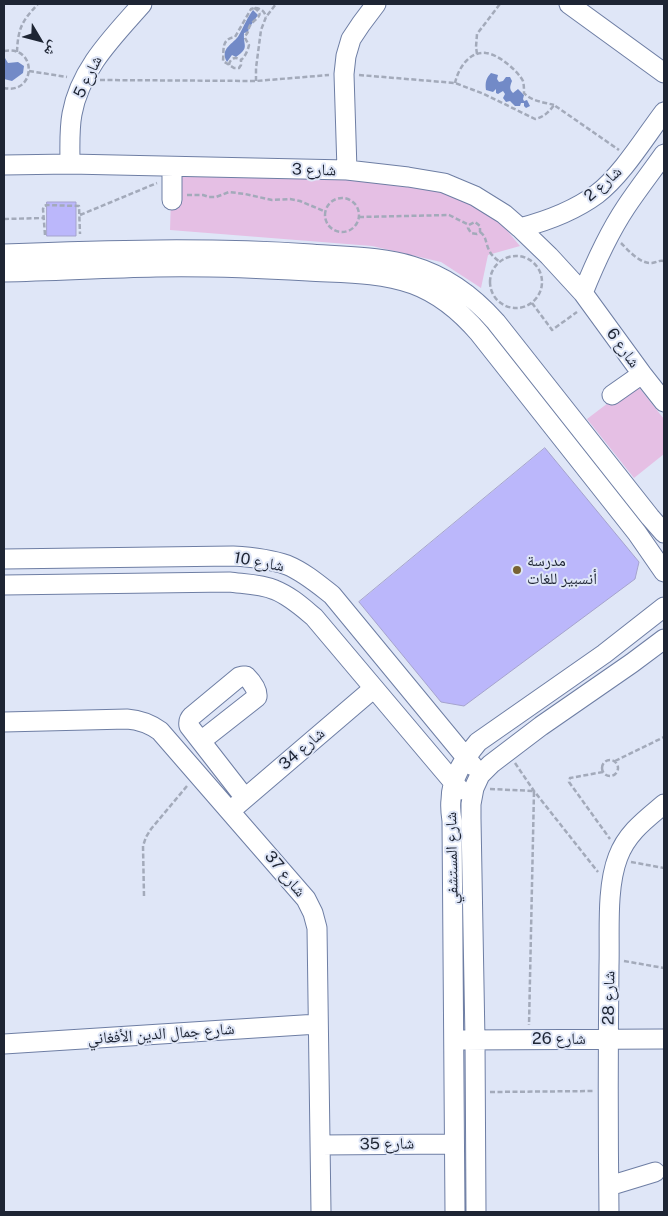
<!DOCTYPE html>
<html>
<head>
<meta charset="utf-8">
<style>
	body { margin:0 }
	#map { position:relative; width:668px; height:1216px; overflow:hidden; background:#dfe6f7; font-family:"Public Sans","Noto Naskh Arabic",sans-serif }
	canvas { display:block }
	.frame { position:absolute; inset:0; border:5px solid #1e2534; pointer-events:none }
	.north { position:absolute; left:15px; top:15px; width:50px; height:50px; -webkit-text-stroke:4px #dfe6f7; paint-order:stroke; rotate:127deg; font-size:14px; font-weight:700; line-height:20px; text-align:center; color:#1e2534 }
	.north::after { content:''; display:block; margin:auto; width:18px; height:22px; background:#1e2534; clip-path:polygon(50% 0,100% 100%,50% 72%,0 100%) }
</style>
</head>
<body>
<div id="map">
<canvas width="668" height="1216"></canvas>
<div class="frame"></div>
<div class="north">ش</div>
</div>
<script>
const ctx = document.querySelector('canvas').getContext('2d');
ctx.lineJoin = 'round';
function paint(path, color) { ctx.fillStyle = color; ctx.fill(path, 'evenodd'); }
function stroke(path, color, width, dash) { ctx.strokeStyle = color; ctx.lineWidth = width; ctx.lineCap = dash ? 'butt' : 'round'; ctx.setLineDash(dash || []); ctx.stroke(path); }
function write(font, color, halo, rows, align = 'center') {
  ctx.font = font + ' "Public Sans","Noto Naskh Arabic",sans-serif'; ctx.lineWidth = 4; ctx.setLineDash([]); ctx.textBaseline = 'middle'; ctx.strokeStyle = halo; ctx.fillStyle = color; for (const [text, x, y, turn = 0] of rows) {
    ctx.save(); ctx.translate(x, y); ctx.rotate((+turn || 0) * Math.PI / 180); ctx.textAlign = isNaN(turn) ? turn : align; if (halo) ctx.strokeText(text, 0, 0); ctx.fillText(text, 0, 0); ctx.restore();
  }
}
const green = new Path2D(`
	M172,167L347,170L475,196L505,228L520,246L488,255L481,288L441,262L372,246L170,230Z
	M633,384L637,385L664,419V454L634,478L587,419Z`);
const water = new Path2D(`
	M253,10L258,15L249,28L248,32L244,33C243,47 250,47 236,57L232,55L227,62C219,48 234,44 239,35C244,26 247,18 253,10Z
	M4,58H5L8,63L18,62L24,66L23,73L12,81L4,79Z
	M491,73L498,75L497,79L499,82L503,81L506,77H510L512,81C510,86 509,89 513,93L518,89L524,95L523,99L524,101L527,100L530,106L526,108L524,106V103H521L520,106H515L510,101L506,102L503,98L505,94L503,91L498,94L496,93V89L493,92L486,90C485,83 486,78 491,73Z`);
const building = new Path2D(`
	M47,202H76V236H47Z
	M545,448L639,562L635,579L464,706L441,702L359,602Z`);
const path = new Path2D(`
	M254,8C266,15 256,18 251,24C247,29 250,31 245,36V38L249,45C248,50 245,57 241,60V65L239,68H234L223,61C224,49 221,39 235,37L251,9Z
	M255,8C261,8 265,12 266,17
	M4,51C38,45 36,95 4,88
	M17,52C18,28 22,21 38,4
	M477,54L476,47L477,34L500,4
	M229,65C230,58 236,56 241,60
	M29,71L67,77
	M359,75L455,83L484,94L535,119C544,117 549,112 554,105L619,150
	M100,80L256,81L329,75
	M256,81V68L261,30L266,17L276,4
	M455,83C458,69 469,51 486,53C498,54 518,71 523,81C524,85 524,89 524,93C531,101 543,102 554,105
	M187,195H203L209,197H216L229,192L245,194L272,200L290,199L300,201L326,212
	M325 215a17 17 0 1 1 34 0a17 17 0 1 1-34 0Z
	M80,215L157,183
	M359,217L449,215L469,225L475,222L480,226V232L477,234L471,233L468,228L469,225
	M4,219L44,218
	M480,232C487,237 485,242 489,250C491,255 495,258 500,262
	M45,235L43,209L44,206L47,205L79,206L80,234
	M621,243C629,251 640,264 652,263C658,262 659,260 664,261
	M490 282a26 26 0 1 1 52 0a26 26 0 1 1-52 0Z
	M532,303L552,330L577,312
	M602 768a8 8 0 1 1 16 0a8 8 0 1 1-16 0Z
	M615,761L664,737
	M515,763L534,791L598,872
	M603,772L570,778L569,782L610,839
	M490,789L534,791L529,1025
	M631,862L664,868
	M144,896L143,846L146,837L151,829L187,786
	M624,961L664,968
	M490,1092L594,1091`);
const minor = new Path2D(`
	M569,4L664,73
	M70,164C70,148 69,130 72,114C80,69 113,37 142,4
	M4,165L70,164L347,170L408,177L444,183L475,196L504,214L520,228L549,256L583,293L642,374L664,402
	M172,167V200
	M347,170L344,74L346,56L351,39L361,24L376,4
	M520,228C547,221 574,211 597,194C622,175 645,137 664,112
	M4,254C105,250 209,247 311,254C344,257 380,256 412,266C446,276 473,296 496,322L650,517L664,533
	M4,272C54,271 105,268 156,267C206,266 257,268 308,271C343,273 379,272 413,284C440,294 461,312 479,333L637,533L664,572
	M583,293C595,263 608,234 626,207C638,189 652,171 664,154
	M612,395L642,374
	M4,559L233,556C251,557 270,559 287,565C304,572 318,584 332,595L473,766
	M4,585L229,582C244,584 261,584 275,590C290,596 302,607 314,617L460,790
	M4,722L127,719C140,720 149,723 160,731L306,899L313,913L317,928L321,1212
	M201,741L257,697C258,690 251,681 246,676H243L239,677L192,716C189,719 188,721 189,726L245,798
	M236,806L374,688
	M462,1040L664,1039
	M4,1044L318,1024
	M320,1145L454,1144
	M609,1186L655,1172
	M455,1212L452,821C451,814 450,807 451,800C451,778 464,759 478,742L604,654L664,607
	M476,1212L475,1040L471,819V804L474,788L480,775L491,764L541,726L632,663L664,639
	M609,1212C608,1130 608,1048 609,966C610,933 606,888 618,857C627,833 645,820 664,804`);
const markers = [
	[517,570,5,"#786333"]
];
const streetNames = [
	["شارع 5",88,77,-64],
	["شارع 3",314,170,1],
	["شارع 2",603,184,-42],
	["شارع 6",623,348,54],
	["شارع 10",259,562,10],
	["شارع 34",302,749,-41],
	["شارع المستشفي",452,858,-91],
	["شارع 37",285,874,50],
	["شارع 28",609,998,-89],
	["شارع جمال الدين الأفغاني",161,1034,-4],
	["شارع 26",559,1039],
	["شارع 35",387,1144,-1]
];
const poiNames = [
	["مدرسة",527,561],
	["أنسبير للغات",527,579]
];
paint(green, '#e5bfe4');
paint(water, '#728ac7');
paint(building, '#bbb7fb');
stroke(building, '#a5a3cd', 1);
stroke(minor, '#6e7ea4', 21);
stroke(path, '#a3aaba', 2.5, [5, 2.5]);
stroke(minor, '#fff', 19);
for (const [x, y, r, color] of markers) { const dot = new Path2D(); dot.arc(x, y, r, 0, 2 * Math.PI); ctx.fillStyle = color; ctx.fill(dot); stroke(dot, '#dfe6f7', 2); }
write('16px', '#1e2534', '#dfe6f7', streetNames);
write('16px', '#1e2534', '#dfe6f7', poiNames, 'left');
</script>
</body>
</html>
